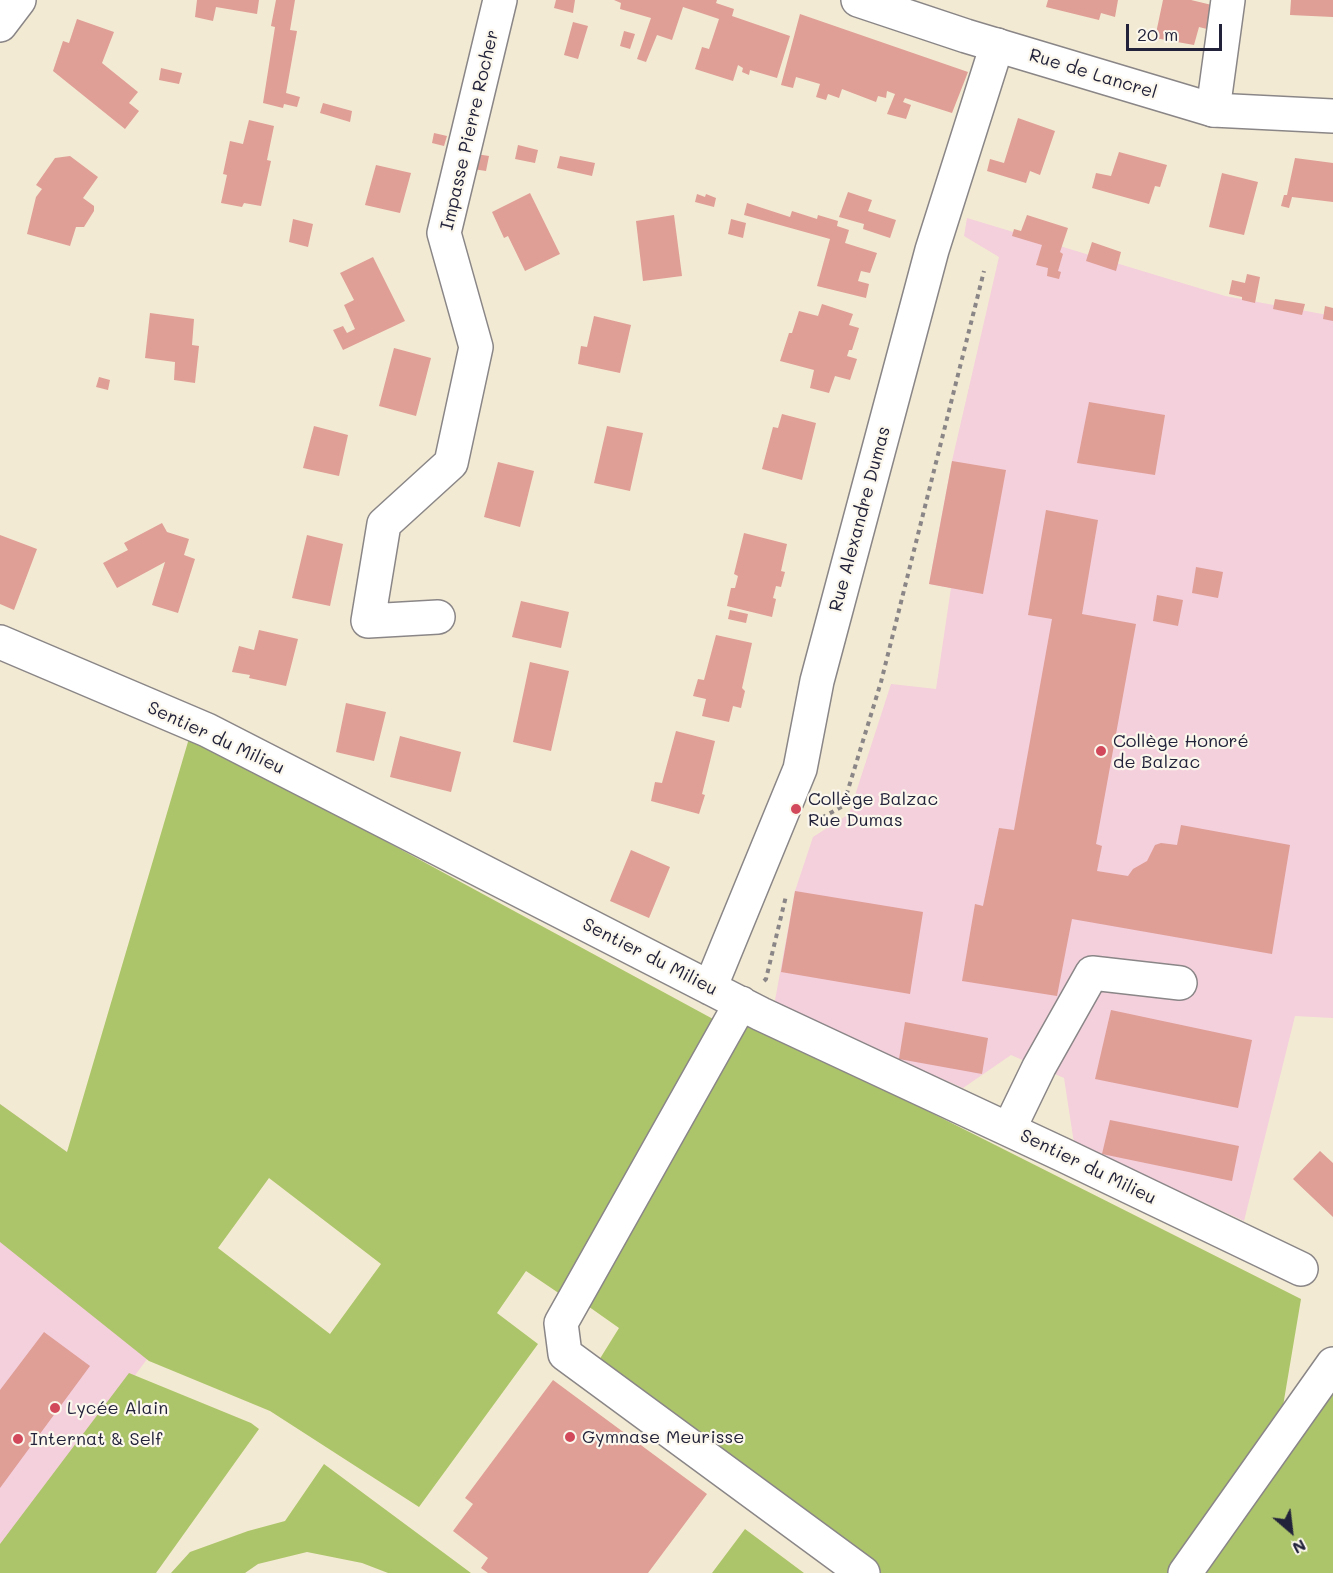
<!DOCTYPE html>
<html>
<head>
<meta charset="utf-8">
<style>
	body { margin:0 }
	#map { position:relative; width:1333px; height:1573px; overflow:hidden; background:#f3ead3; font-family:Mali,sans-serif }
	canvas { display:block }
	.north { position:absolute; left:1261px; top:1501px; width:60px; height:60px; -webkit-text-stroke:4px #fbf7ec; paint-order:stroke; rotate:152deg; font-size:16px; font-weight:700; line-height:24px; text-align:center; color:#22223b }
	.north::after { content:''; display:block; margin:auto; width:21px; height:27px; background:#22223b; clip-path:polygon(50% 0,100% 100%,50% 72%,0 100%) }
	.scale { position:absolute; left:1126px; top:24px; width:96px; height:27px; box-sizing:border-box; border:3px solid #22223b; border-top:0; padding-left:8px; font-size:18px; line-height:21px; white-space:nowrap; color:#22223b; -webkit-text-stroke:4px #fbf7ec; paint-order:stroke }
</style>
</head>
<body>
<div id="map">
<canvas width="1333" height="1573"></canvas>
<div class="north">N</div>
<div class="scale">20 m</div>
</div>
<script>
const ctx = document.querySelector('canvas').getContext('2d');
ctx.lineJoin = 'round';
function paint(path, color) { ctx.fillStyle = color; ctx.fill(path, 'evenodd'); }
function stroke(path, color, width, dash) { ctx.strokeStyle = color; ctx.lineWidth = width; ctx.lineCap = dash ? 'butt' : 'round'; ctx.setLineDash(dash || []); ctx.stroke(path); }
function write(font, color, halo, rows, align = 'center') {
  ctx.font = font + ' Mali,sans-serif'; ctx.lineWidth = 4.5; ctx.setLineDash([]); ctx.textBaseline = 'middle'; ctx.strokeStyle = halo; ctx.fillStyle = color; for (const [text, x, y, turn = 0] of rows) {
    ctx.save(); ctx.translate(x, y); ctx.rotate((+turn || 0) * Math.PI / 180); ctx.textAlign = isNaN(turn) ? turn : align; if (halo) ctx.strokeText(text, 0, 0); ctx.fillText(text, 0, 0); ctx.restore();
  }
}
const built = new Path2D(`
	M967,218L1225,296L1333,316V1018L1295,1016L1244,1221L1074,1143L1064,1078L1011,1055L963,1088L774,1006L795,891L813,837L849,814L891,684L936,689L951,588L929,584L952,461L999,257L964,236Z
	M0,1104L220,1262L0,1555Z`);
const green = new Path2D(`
	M190,735L713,1019L563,1296L526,1271L497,1313L538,1344L419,1507L270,1411L149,1361L0,1242V1104L67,1152ZM269,1178L381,1264L330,1334L218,1248Z
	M743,1018L1301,1299L1280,1424L1169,1573H878L596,1365L619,1328L585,1304Z
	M129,1373L251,1423L259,1429L156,1573H0V1544Z
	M1333,1388V1573H1205Z
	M324,1464L471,1573H388L362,1563L307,1552L258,1564L245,1573H171L190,1552L248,1531L285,1521Z
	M745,1529L804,1573H712Z`);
const building = new Path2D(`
	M197,0H259L257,14L216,7L213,21L195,17Z
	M276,0H295L290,30L297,31L286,93L300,97L297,107L284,104L283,108L263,103L275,27L271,26Z
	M556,0H575L573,13L554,8Z
	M614,0H717L716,3L734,9L732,16L790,36L777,78L750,70L749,75L742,72L743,68L738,65L733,81L695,69L702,47L709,49L719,19L683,7L672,40L657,35L646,62L637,59L651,18L620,9L621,3Z
	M1048,0H1118L1115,17L1101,13L1099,20L1046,7Z
	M1163,0H1191L1216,6L1211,30L1199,27L1194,45L1155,38Z
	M1291,0H1333V17L1290,15Z
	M800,14L968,72L952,113L905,98L903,102L911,105L906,119L887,114L895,94L887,91L886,98L878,96L876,102L842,89L839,98L828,94L826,100L816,97L820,84L796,77L793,88L781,85Z
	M77,19L114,32L102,63L138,92L129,103L139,111L125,129L53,71L63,41L69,43Z
	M573,22L588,26L578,59L564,55Z
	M624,31L635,34L630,49L620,46Z
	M161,68L182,73L179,84L159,80Z
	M323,103L352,111L350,122L320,113Z
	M1018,118L1055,131L1040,175L1030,171L1026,183L987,171L990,159L1004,163Z
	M249,120L274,126L267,160L271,161L261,206L244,203L242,207L221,203L227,175L223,174L230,141L243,144Z
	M434,133L447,136L444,146L432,143Z
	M518,145L538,150L535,163L515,159Z
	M1119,152L1167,165L1160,187L1155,186L1149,204L1092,188L1096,173L1111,176Z
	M476,154L489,156L486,171L473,169Z
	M70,156L98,177L83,198L94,206V211L84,227H76L70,246L27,234L36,197L42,189L36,185L55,158Z
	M560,156L595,163L592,176L557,168Z
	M1295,158L1333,163V202L1292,197L1289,208L1281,206L1284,195H1287Z
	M376,165L411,173L400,213L365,205Z
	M1222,173L1258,182L1244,235L1209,227Z
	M848,192L872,200L868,211L896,220L890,238L863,229L864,224L839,217Z
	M530,193L560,254L525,271L508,236L504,238L492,212Z
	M697,194L705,197L706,194L716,198L714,207L695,202Z
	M747,203L790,217L792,211L817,219L818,215L838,221L837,226L849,230L845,243L877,253L870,273L861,271L858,281L869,284L866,298L817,286L830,239L744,215Z
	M674,215L682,276L643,281L636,221Z
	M1027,215L1068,228L1060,252L1063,254L1058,271L1061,272L1059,279L1047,276L1048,268L1036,265L1042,245L1012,236L1014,229L1021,231Z
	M293,219L313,224L308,247L289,242Z
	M731,219L746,223L743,238L728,234Z
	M1092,242L1121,252L1116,271L1086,261Z
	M373,257L405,321L343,350L333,330L343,326L347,333L355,329L344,305L354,300L340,273Z
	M1247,274L1260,277L1255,303L1242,300V297L1229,294L1232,280L1245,283Z
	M1275,299L1305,304L1302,315L1273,309Z
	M822,304L853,314L849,325L859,328L852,350H849L847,356L857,359L850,380L835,376L829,393L810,388L814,370L780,361L789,333H792L799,311L818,316Z
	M1325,306L1333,308V321L1323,319Z
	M150,313L194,319L192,345L199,346L195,383L174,380L175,362L145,358Z
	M594,316L631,325L620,373L578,364L581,346L587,347Z
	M394,348L431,358L416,416L379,406Z
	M99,377L110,380L108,390L96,387Z
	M1089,402L1165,415L1155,475L1077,463Z
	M782,414L816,423L802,480L762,469L773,427L778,428Z
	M314,426L348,435L339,476L303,468Z
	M607,426L643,433L630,491L594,483Z
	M952,461L1006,470L983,594L929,584Z
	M498,462L534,471L520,527L484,517Z
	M1046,510L1098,520L1082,614L1136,624L1096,844L1102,846L1097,871L1128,876L1133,869L1147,861L1155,845L1161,843L1177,845L1181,825L1290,845L1272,954L1072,919L1057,996L962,981L975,904L983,906L999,828L1014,830L1052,619L1028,615Z
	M162,523L167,532L189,539L184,555L195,559L178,613L152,605L165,562L117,588L103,563L128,550L124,543Z
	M744,533L787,544L781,571L785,572L781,587L776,586L773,598L776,599L772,617L727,606L731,588H735L738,576L734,574Z
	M0,535L37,549L14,610L0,604Z
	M307,535L343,544L330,606L292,598Z
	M1196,567L1223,572L1218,598L1192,593Z
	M1157,595L1183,600L1178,626L1153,621Z
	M521,601L569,612L561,648L512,637Z
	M730,610L748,614L746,623L728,619Z
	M259,630L298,639L286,686L249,678L250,675L232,672L239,646L254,650Z
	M716,635L752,643L742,688L745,691L741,708L733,706L729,722L702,716L706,699L693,696L698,679L704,680Z
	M530,662L569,671L551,751L513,742Z
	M346,703L386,712L374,761L336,752Z
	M676,731L715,741L702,794L705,795L699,814L651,801L655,782L662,783Z
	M400,736L461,752L451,792L390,777Z
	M631,850L670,867L649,918L610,901Z
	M795,891L923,912L910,994L781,972Z
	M1111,1010L1252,1040L1238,1108L1095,1079Z
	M905,1022L988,1038L982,1074L899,1059Z
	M1110,1120L1239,1146L1232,1181L1102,1154Z
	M1320,1151L1333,1163V1217L1293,1179Z
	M44,1332L90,1366L0,1488V1390Z
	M553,1380L707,1494L648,1573H488L481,1568L488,1558L453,1531L473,1504L465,1498Z`);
const path = new Path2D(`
	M814,822L843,806L881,682L984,271
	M764,981L766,979L786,896`);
const minor = new Path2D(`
	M1213,110L1228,0
	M438,617L368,621L384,524L451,463L476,347L444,233L500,0
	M0,642L207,730L761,1014L1061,1154L1301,1269
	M710,988L800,769L817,681L932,250L997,45
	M741,1003L561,1323L565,1354L863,1573
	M1009,1129L1039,1067L1092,973L1180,983
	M1185,1573L1333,1364`);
const major = new Path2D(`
	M858,0L966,36L1213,110L1333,116
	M0,25L19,0`);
const markers = [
	[1101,751,6,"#d1495b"],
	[796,809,6,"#d1495b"],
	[55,1408,6,"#d1495b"],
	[570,1437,6,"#d1495b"],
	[18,1439,6,"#d1495b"]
];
const streetNames = [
	["Rue de Lancrel",1093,74,17],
	["Impasse Pierre Rocher",470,130,-77],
	["Rue Alexandre Dumas",860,519,-75],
	["Sentier du Milieu",216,738,25],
	["Sentier du Milieu",650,957,27],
	["Sentier du Milieu",1088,1167,26]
];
const poiNames = [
	["Collège Honoré",1113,741],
	["de Balzac",1113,762],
	["Collège Balzac",808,799],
	["Rue Dumas",808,820],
	["Lycée Alain",67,1408],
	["Gymnase Meurisse",582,1437],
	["Internat & Self",30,1439]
];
paint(built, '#f4cfdc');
paint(green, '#adc56a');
paint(building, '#df9e96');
stroke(minor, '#8a8687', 36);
stroke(major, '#8a8687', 36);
stroke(path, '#8a8687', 4, [4.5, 4.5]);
stroke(minor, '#fff', 33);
stroke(major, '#fff', 33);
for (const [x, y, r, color] of markers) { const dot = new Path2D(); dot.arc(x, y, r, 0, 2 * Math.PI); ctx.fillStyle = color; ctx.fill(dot); stroke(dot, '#fbf7ec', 2); }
write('18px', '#22223b', '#fbf7ec', streetNames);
write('18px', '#22223b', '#fbf7ec', poiNames, 'left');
</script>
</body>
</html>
